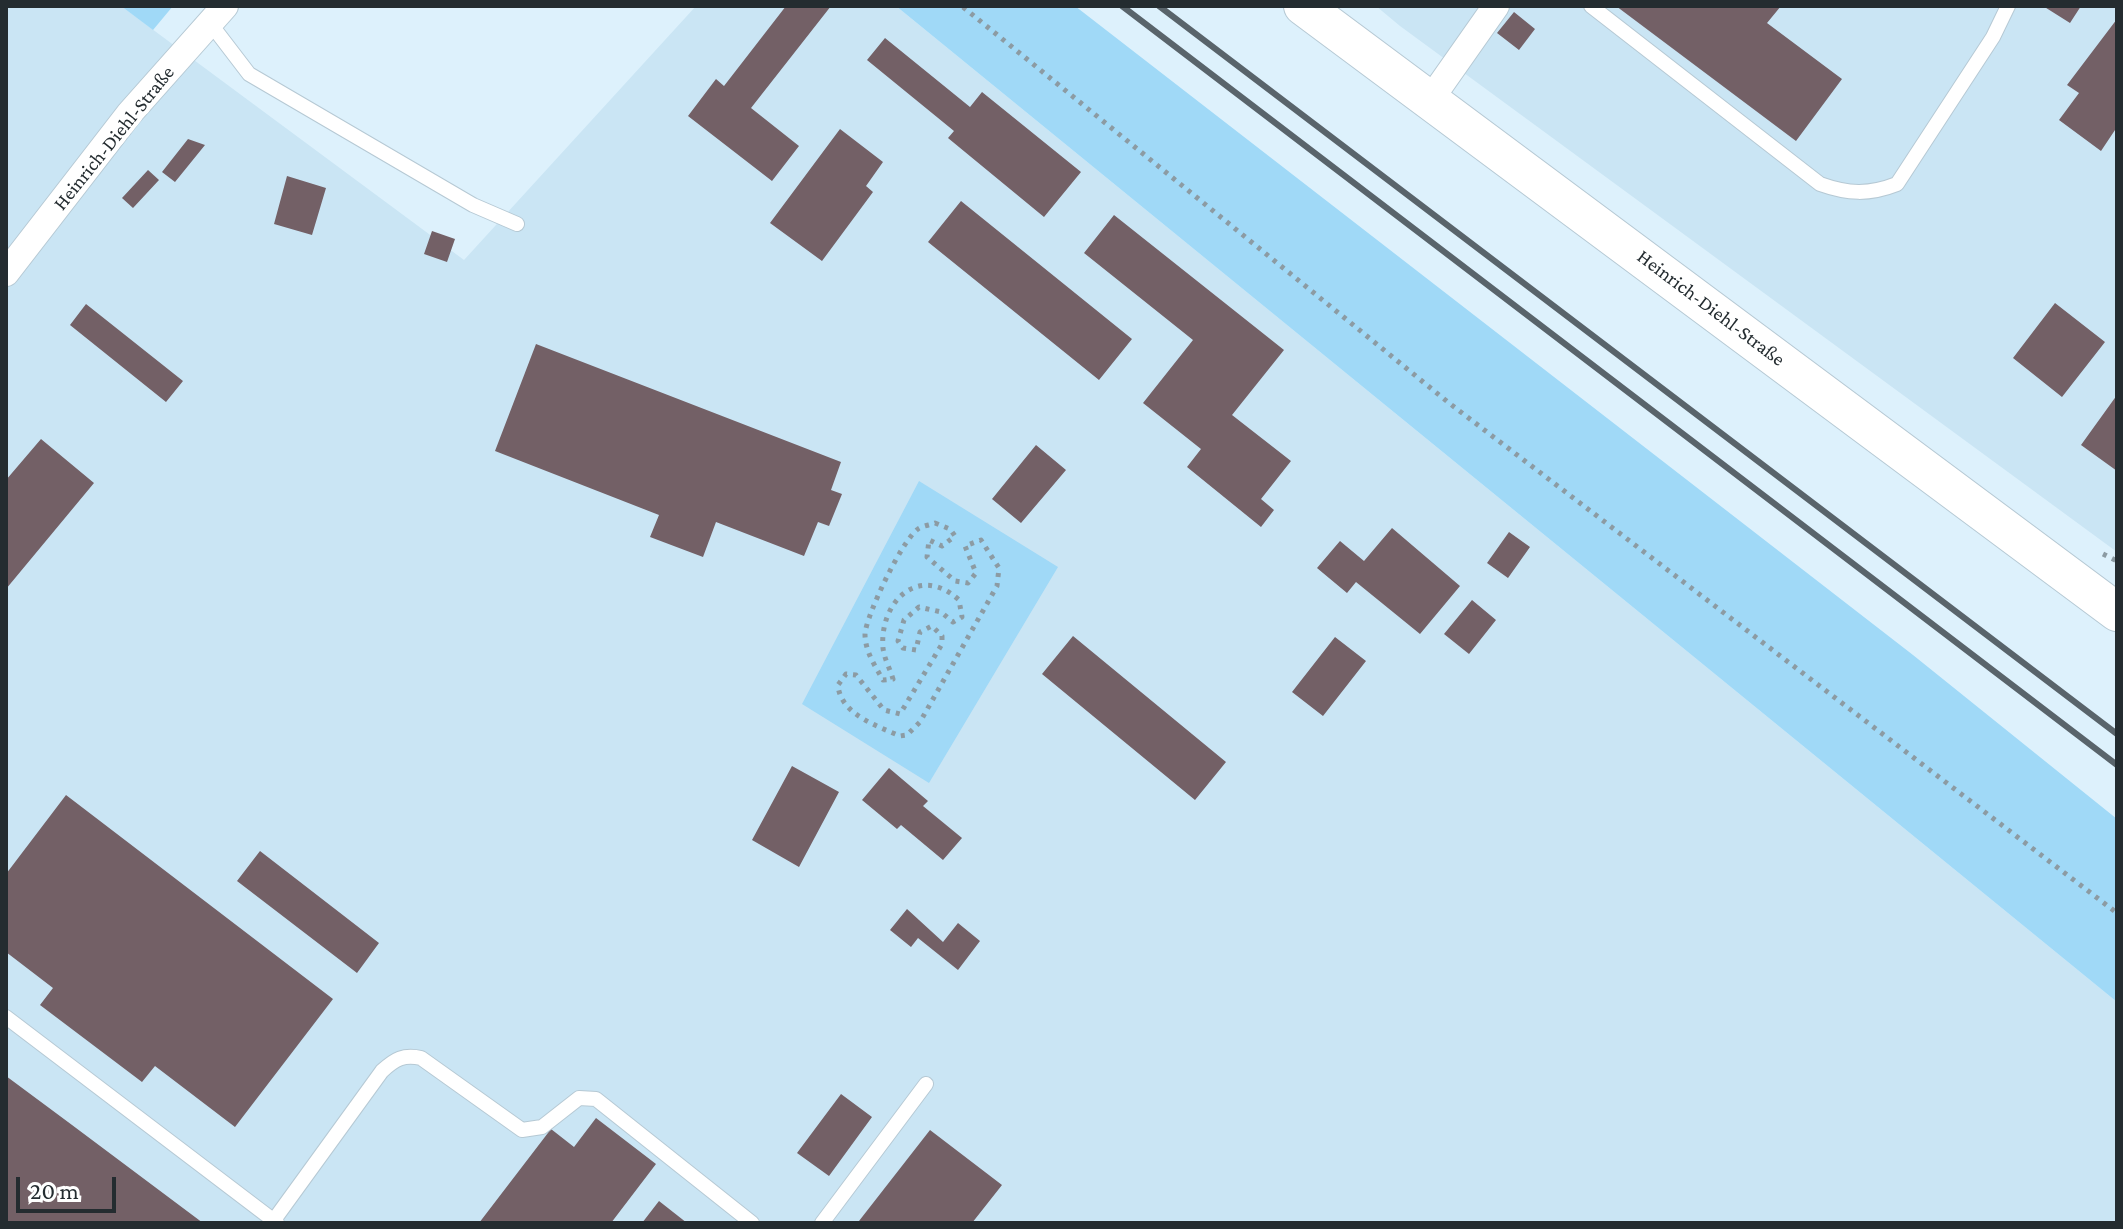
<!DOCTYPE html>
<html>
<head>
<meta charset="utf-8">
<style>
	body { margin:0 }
	#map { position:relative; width:2123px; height:1229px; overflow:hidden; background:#ddf1fc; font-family:"Crimson Pro",serif }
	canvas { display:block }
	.frame { position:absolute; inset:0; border:8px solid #242c30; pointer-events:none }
	.scale { position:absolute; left:16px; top:1177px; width:100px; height:36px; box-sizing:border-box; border:4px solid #242c30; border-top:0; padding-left:10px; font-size:24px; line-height:28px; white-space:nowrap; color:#242c30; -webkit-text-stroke:6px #fff; paint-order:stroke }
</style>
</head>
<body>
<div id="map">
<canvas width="2123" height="1229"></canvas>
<div class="frame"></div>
<div class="scale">20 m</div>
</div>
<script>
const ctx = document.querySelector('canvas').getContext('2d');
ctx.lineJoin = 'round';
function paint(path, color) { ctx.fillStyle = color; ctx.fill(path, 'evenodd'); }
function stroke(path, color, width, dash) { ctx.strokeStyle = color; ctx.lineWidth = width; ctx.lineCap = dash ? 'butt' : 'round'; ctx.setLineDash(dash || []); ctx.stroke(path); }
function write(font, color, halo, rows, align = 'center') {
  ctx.font = font + ' "Crimson Pro",serif'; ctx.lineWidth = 8; ctx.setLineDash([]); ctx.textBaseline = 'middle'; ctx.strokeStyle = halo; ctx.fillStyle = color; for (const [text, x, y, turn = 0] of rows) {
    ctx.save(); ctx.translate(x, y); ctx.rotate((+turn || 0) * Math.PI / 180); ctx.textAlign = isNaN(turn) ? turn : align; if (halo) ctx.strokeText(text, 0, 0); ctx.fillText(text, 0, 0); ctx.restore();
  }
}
const built = new Path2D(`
	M6,6H121L464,260L696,6H896L2117,1002V1223H6Z
	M1376,6H2117V552L1400,26Z`);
const green = new Path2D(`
	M121,6H173L153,30Z
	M896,6H1075L1913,655L2117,819V1002Z
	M919,481L1058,567L929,783L802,704Z`);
const building = new Path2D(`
	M786,6H831L751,108L799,146L772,181L688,116L716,79L724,86Z
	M1616,6H1781L1767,23L1842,79L1796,141Z
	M2043,6H2081L2070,23Z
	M1514,12L1535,29L1519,50L1497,33Z
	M2117,19V127L2101,151L2059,120L2079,93L2067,85Z
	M885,38L970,107L982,92L1081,172L1044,217L948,138L954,131L867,60Z
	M840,129L883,162L866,186L873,192L822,261L770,223Z
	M188,139L205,145L175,182L162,172Z
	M148,170L159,180L133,208L122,198Z
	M287,176L326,188L312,235L274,224Z
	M961,201L1132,339L1099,380L928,242Z
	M1114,215L1284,350L1232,415L1291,461L1261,499L1274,510L1261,527L1187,467L1201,449L1143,403L1193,340L1084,253Z
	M432,231L455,239L447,262L424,254Z
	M2055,303L2105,342L2062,397L2013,358Z
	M86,304L183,381L166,402L70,325Z
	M536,344L841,462L831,490L842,494L829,526L818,522L804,556L716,522L703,557L650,537L659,515L495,451Z
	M2117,395V471L2081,445Z
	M41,439L94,483L6,589V480Z
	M1036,445L1066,470L1021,523L992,499Z
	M1392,528L1460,586L1420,634L1356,582L1347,593L1317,568L1340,541L1364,561Z
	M1509,532L1530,547L1508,578L1487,563Z
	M1472,600L1496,620L1469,654L1444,634Z
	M1073,636L1226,762L1195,800L1042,674Z
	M1335,637L1366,661L1323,716L1292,692Z
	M792,766L839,792L799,867L752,840Z
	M889,768L928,801L923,806L962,838L943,860L901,825L897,829L862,800Z
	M66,795L333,999L235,1127L155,1066L142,1082L40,1005L53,988L6,952V874Z
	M260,851L379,943L357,973L237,881Z
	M907,909L943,942L958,923L980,941L958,970L918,938L911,947L890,930Z
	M6,1076L68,1122L203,1223H6Z
	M841,1094L872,1117L829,1176L797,1153Z
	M596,1118L656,1164L611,1223H479L551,1129L574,1147Z
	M930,1130L1002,1185L972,1223H862L859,1221Z
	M659,1201L687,1223H642Z`);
const path = new Path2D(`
	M963,7L1449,403L2117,913
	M935,523L950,529L955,536L942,546L929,540L927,557L955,581L968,583L976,573L965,546L981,540L999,568L997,586L920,722L907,735L900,736C877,726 840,714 838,685L846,674L856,675L884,710L900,714L942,644V636L932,626L920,632L916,650L903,648L898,641L904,620L919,607L941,612L953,622L962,617L959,600C919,563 879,602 883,648C884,658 890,669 893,679L883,680C875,666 865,651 865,634C866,616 902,540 918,529C922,526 930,525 935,523Z
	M2103,554L2117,561`);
const service = new Path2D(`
	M1591,6L1820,184C1848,194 1869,195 1897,184L1993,37L2008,6
	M210,23L249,74L473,205L517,224
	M6,1017L277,1223
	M274,1220L382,1071C395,1059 404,1054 421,1058L522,1130L542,1127L579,1098L596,1099L752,1223
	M822,1223L926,1084`);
const minor = new Path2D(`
	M1430,100L1496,6
	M6,273L129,114L225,6`);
const secondary = new Path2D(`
	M1303,6L2117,612`);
const rail = new Path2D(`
	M1122,6L2117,765
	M1159,6L2117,734`);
const streetNames = [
	["Heinrich-Diehl-Straße",114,138,-51],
	["Heinrich-Diehl-Straße",1711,308,37]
];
paint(built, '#cae5f4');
paint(green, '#a0d9f7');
paint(building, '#736066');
stroke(service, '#b6c9d4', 16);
stroke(minor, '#b6c9d4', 28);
stroke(secondary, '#b6c9d4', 40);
stroke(path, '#8c9ba3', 5, [4, 6]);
stroke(service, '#fff', 14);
stroke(minor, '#fff', 26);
stroke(secondary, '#fff', 38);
stroke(rail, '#59646b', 6);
write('20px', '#242c30', '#fff', streetNames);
</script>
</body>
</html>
